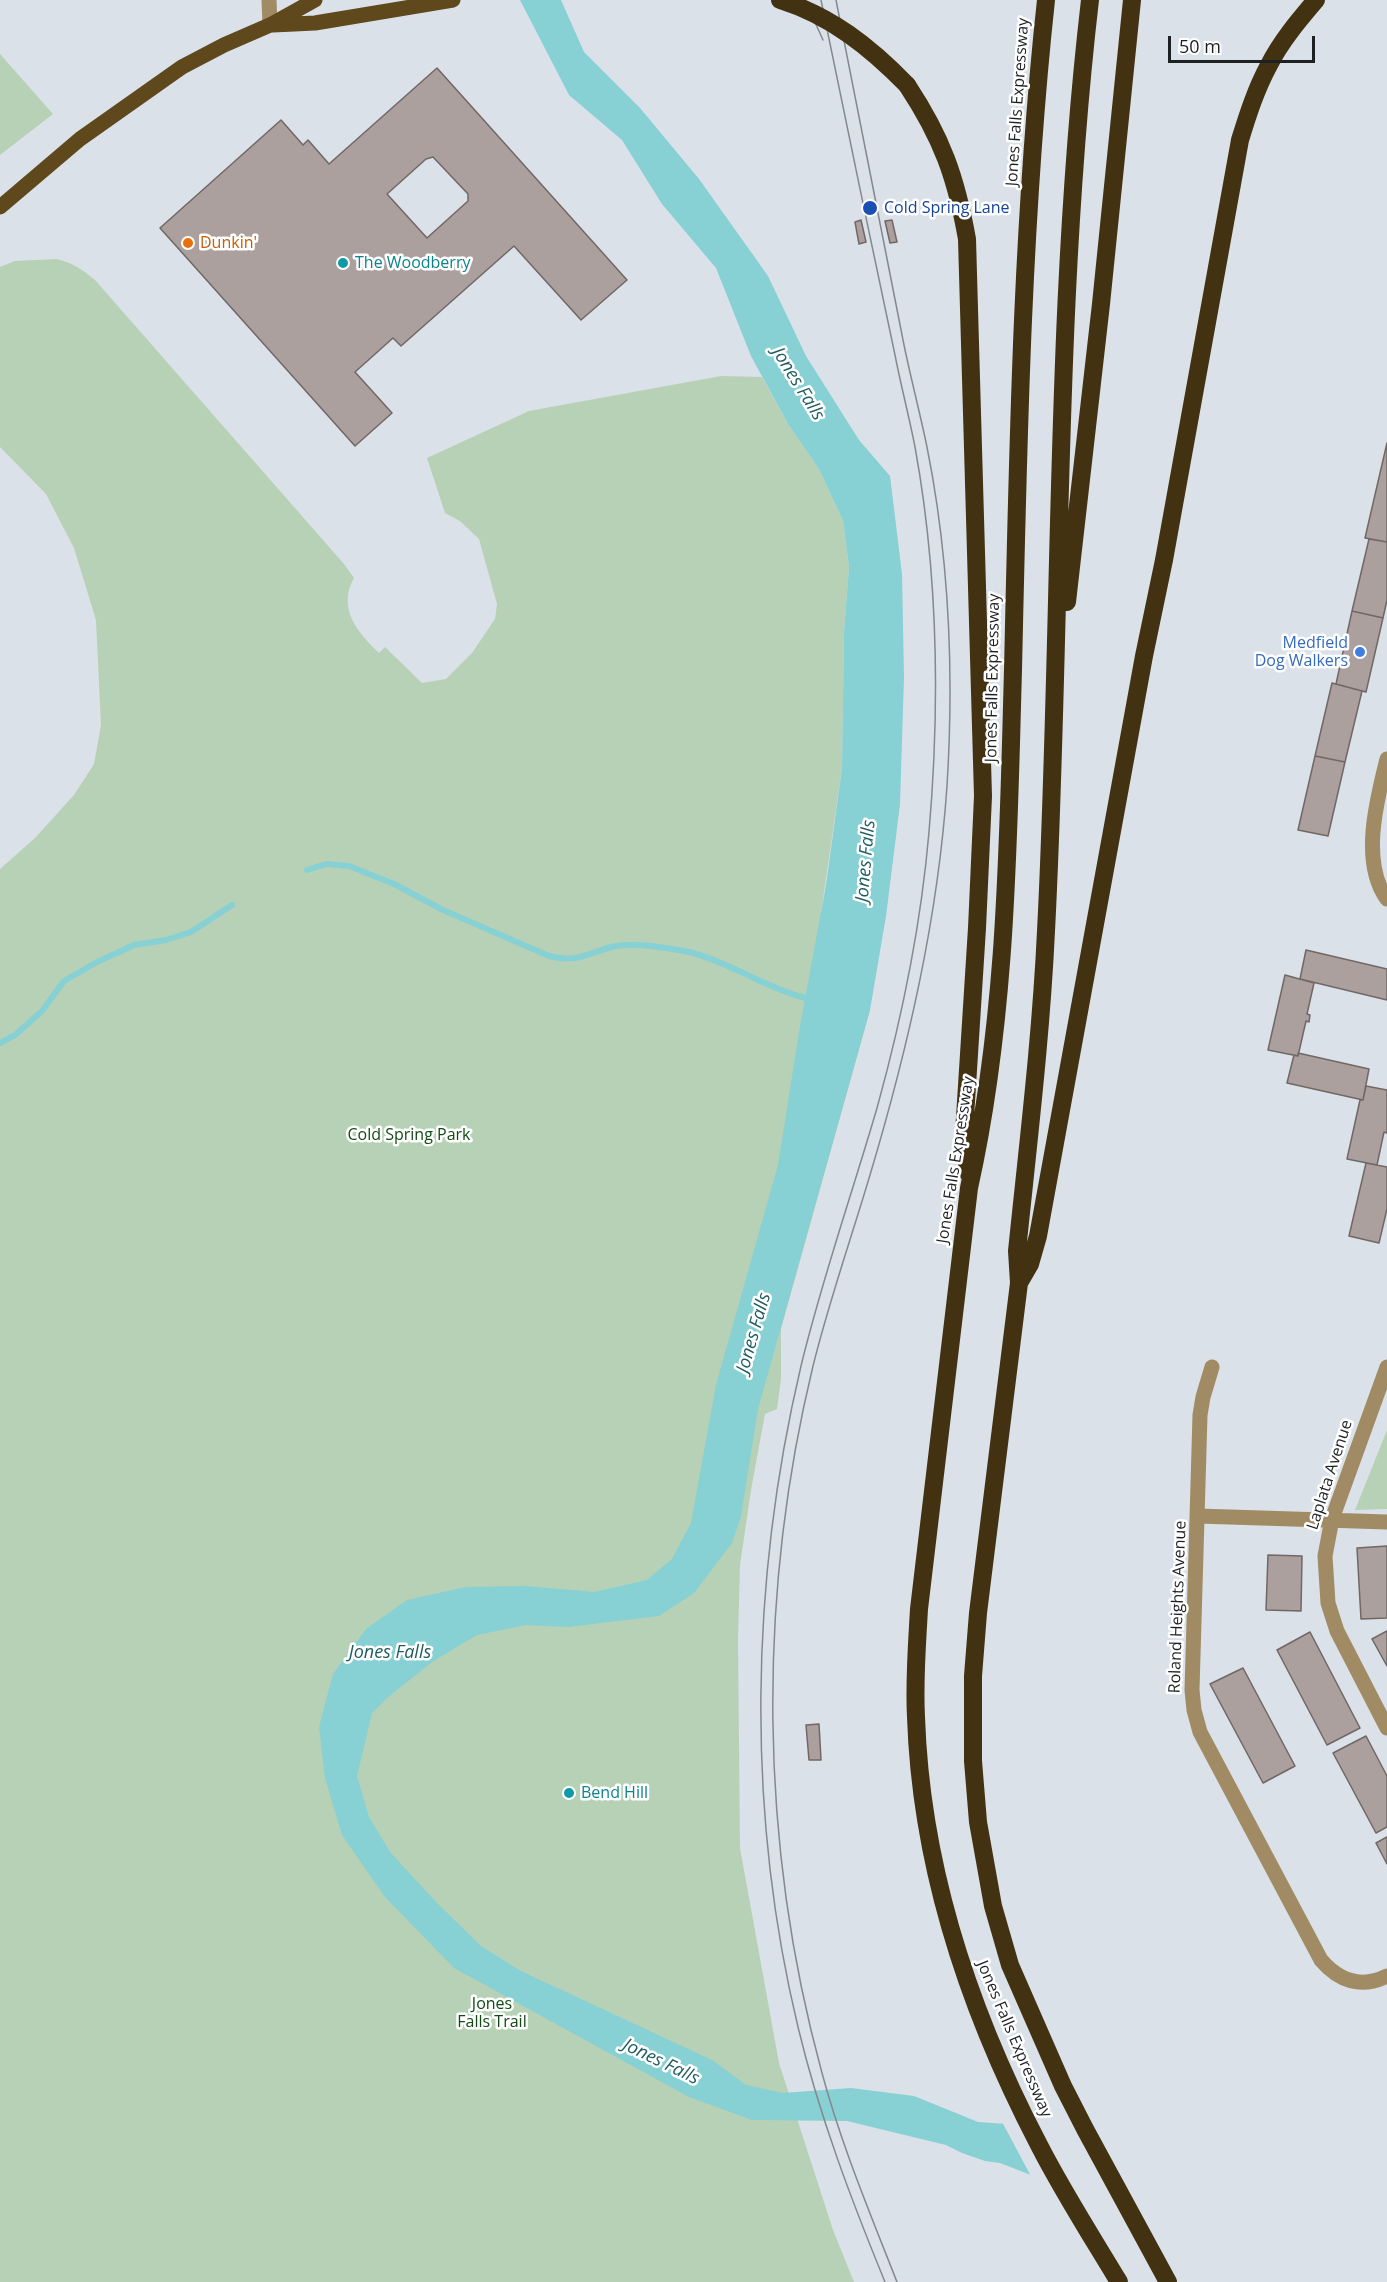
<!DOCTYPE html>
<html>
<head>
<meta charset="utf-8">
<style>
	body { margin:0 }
	#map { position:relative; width:1387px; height:2282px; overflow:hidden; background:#dae1e9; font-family:"Open Sans",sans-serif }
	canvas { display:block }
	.scale { position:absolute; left:1168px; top:36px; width:147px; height:27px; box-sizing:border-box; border:3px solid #1e2124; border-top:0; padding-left:8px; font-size:18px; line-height:21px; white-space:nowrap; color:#1e2124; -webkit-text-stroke:4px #fff; paint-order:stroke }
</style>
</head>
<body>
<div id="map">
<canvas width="1387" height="2282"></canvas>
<div class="scale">50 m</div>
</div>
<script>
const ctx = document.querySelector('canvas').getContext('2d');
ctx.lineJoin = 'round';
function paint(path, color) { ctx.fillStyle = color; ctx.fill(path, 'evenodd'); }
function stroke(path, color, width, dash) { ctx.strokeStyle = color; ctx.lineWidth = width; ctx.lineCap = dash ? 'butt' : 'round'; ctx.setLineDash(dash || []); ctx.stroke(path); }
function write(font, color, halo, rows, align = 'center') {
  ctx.font = font + ' "Open Sans",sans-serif'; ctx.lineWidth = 5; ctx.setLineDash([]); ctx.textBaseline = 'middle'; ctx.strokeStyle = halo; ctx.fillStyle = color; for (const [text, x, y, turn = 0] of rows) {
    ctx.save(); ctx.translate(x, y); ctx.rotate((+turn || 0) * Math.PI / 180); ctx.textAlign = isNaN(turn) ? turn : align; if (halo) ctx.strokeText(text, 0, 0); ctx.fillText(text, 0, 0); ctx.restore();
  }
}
const green = new Path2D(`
	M0,54L53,114L0,155Z
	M57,259C73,263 83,270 95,280L344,564L354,578C337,608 357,632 379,653L385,647L422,683L446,679L472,653L495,619L497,604L479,539L460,521L445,513L427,458L529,411L721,376L762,377L788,424L819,469L843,521L849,567L844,632L842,768L819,927L870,1010L781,1329V1379L777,1409L765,1414L751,1490L740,1565L738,1639L740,1848L779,2063L833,2230L854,2282H0V869L35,838L74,795L94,764L101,725L96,620L74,548L46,494L0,447V267L15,261Z
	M1387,1430V1509L1355,1510Z`);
const water = new Path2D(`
	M520,0H561L584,52L640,108L699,179L768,276L806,356L859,440L890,476L902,574L904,677L900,804L886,916L870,1010L758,1409L741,1516L732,1543L694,1593L659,1616L568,1627L526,1625L477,1635L432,1662L387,1698L372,1713L357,1776L369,1817L390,1852L436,1902L481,1946L521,1971L712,2060L746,2085L783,2093L851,2088L914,2096L978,2122L1007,2124L1052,2187L1031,2175L1000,2163L985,2161L962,2153L946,2145L847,2121L752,2120L689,2097L454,1968L385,1897L342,1835L325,1778L319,1727L333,1674L366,1629L407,1600L466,1587L526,1586L594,1592L647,1580L672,1559L691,1523L716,1385L778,1165L800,1026L826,885L842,768L844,632L849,567L843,521L819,469L788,424L751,356L716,268L662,204L622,140L569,95Z`);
const pier = new Path2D(`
	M1001,2120L1044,2132L1070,2147L1092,2171L1138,2246L1164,2282H1110L1073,2215L1050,2190L1033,2180Z`);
const stream = new Path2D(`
	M307,870L326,864L349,866L394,884L443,910L549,956C576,963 586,954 611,947C623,944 641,945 652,946C666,948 681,950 693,953C736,965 770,991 814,1000
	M0,1043L15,1035L42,1011L64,981L97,962L134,945L166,940L191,932L232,905`);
const building = new Path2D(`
	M437,68L627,280L581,320L514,246L401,346L393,338L355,372L392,413L355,446L160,228L281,120L303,145L308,140L329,164ZM433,157L468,194V201L427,238L387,194L426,159Z
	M861,220L866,242L859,244L855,222Z
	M892,220L897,242L890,243L885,221Z
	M1387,443V542L1365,538Z
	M1369,539L1387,542V600L1383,618L1352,611Z
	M1352,611L1383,618L1366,692L1336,684Z
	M1332,683L1362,691L1345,762L1315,756Z
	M1315,756L1345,762L1328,836L1298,830Z
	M1306,950L1387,969V1000L1300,979Z
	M1285,975L1314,983L1307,1014L1310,1015L1309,1022L1306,1021L1298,1056L1268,1050Z
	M1298,1053L1369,1069L1363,1100L1287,1083L1294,1055L1298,1056Z
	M1366,1086L1387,1090V1133L1384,1132L1377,1165L1347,1159L1360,1100H1363Z
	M1366,1163L1387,1167V1209L1379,1243L1349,1236Z
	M1387,1546V1618L1361,1619L1357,1548Z
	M1268,1555L1302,1556L1301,1611L1266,1610Z
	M1387,1631V1666L1372,1639Z
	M1310,1632L1360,1728L1327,1745L1277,1650Z
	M1243,1668L1295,1766L1263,1783L1210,1684Z
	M819,1724L821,1760H809L806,1725Z
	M1366,1736L1387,1776V1827L1376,1833L1333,1753Z
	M1387,1837V1864L1376,1843Z`);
const minor = new Path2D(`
	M269,0L270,25
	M1387,759C1377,799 1360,862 1387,899
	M1212,1367L1203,1397L1200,1415L1192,1690L1194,1710L1200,1732L1321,1960C1339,1981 1361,1989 1387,1976
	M1387,1367L1332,1519L1325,1556L1328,1603L1337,1631L1387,1728
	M1198,1516L1387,1522`);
const primary = new Path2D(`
	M273,25L315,23L453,0
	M0,207L80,139L182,67L224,45L270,25L315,0`);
const motorway = new Path2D(`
	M1046,0C1022,222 1018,447 1013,670C1008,843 1007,1018 969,1188L919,1609C917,1645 914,1681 916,1717C921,1867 970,2013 1039,2145C1063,2192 1092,2237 1119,2282
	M1090,0C1054,309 1062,621 1046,931C1041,1038 1028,1144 1017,1251L1019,1283L978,1613L973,1676V1761L978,1822L993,1906L1010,1965L1063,2086L1085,2129L1168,2282
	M907,85C942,138 956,177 967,239L983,796L977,928L964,1133L968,1173
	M1067,602L1101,304L1132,0
	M1019,1283L1030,1264L1038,1236L1144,656L1164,560L1240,140C1248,114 1256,89 1269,65C1281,41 1299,20 1316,0`);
const tram = new Path2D(`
	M805,0L823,40
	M821,0C845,118 870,237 895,355C901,386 909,416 915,447C938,573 940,705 929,832C921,925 902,1018 877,1108C852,1194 822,1279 801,1366C750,1582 746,1811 798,2027C819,2115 851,2199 885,2282
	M836,0C858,115 882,230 904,345C911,379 920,413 927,447C949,557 954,674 947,786C938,918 908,1048 870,1175C851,1239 829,1301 813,1366C757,1597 759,1843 822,2073C841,2144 870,2213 897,2282`);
const motorwayBridge = new Path2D(`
	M780,0C831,16 870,47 907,85`);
const markers = [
	[870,208,8,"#1a4fb4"],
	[188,243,6,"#e8710a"],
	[343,263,6,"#0f9aa8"],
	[1360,652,6,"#3f7fe0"],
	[569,1793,6,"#0f9aa8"]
];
const streetNames = [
	["Jones Falls Expressway",1018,102,-86],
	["Jones Falls Expressway",993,678,-89],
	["Jones Falls Expressway",956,1160,-81],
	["Laplata Avenue",1330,1475,-72],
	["Roland Heights Avenue",1178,1607,-88],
	["Jones Falls Expressway",1014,2039,67]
];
const transitNames = [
	["Cold Spring Lane",884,208]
];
const foodNames = [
	["Dunkin'",200,243]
];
const cultureNames = [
	["The Woodberry",355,263],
	["Bend Hill",581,1793]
];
const shopNames = [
	["Medfield",1348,643],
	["Dog Walkers",1348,661]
];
const parkNames = [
	["Cold Spring Park",409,1135],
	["Jones",492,2004],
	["Falls Trail",492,2022]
];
const waterNames = [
	["Jones Falls",798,384,58],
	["Jones Falls",866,861,-85],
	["Jones Falls",754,1333,-74],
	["Jones Falls",390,1653],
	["Jones Falls",661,2062,26]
];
paint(green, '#b7d1b6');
paint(water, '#87d0d3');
paint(pier, '#dae1e9');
stroke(stream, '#87d0d3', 6);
paint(building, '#aba09e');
stroke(building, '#716764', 1.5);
stroke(minor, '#a18b64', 15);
stroke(primary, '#5e481c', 15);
stroke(motorway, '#433212', 18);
stroke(tram, '#83898e', 1.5);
stroke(motorwayBridge, '#433212', 18);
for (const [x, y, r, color] of markers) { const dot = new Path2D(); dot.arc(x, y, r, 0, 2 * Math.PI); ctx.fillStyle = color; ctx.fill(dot); stroke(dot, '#fff', 2); }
write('16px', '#1e2124', '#fff', streetNames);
write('16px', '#164399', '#fff', transitNames, 'left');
write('16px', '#c56008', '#fff', foodNames, 'left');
write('16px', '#0d838f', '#fff', cultureNames, 'left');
write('16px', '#366cbe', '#fff', shopNames, 'right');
write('16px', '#114a14', '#fff', parkNames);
write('italic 18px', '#1f5c5f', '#fff', waterNames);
</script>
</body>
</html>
